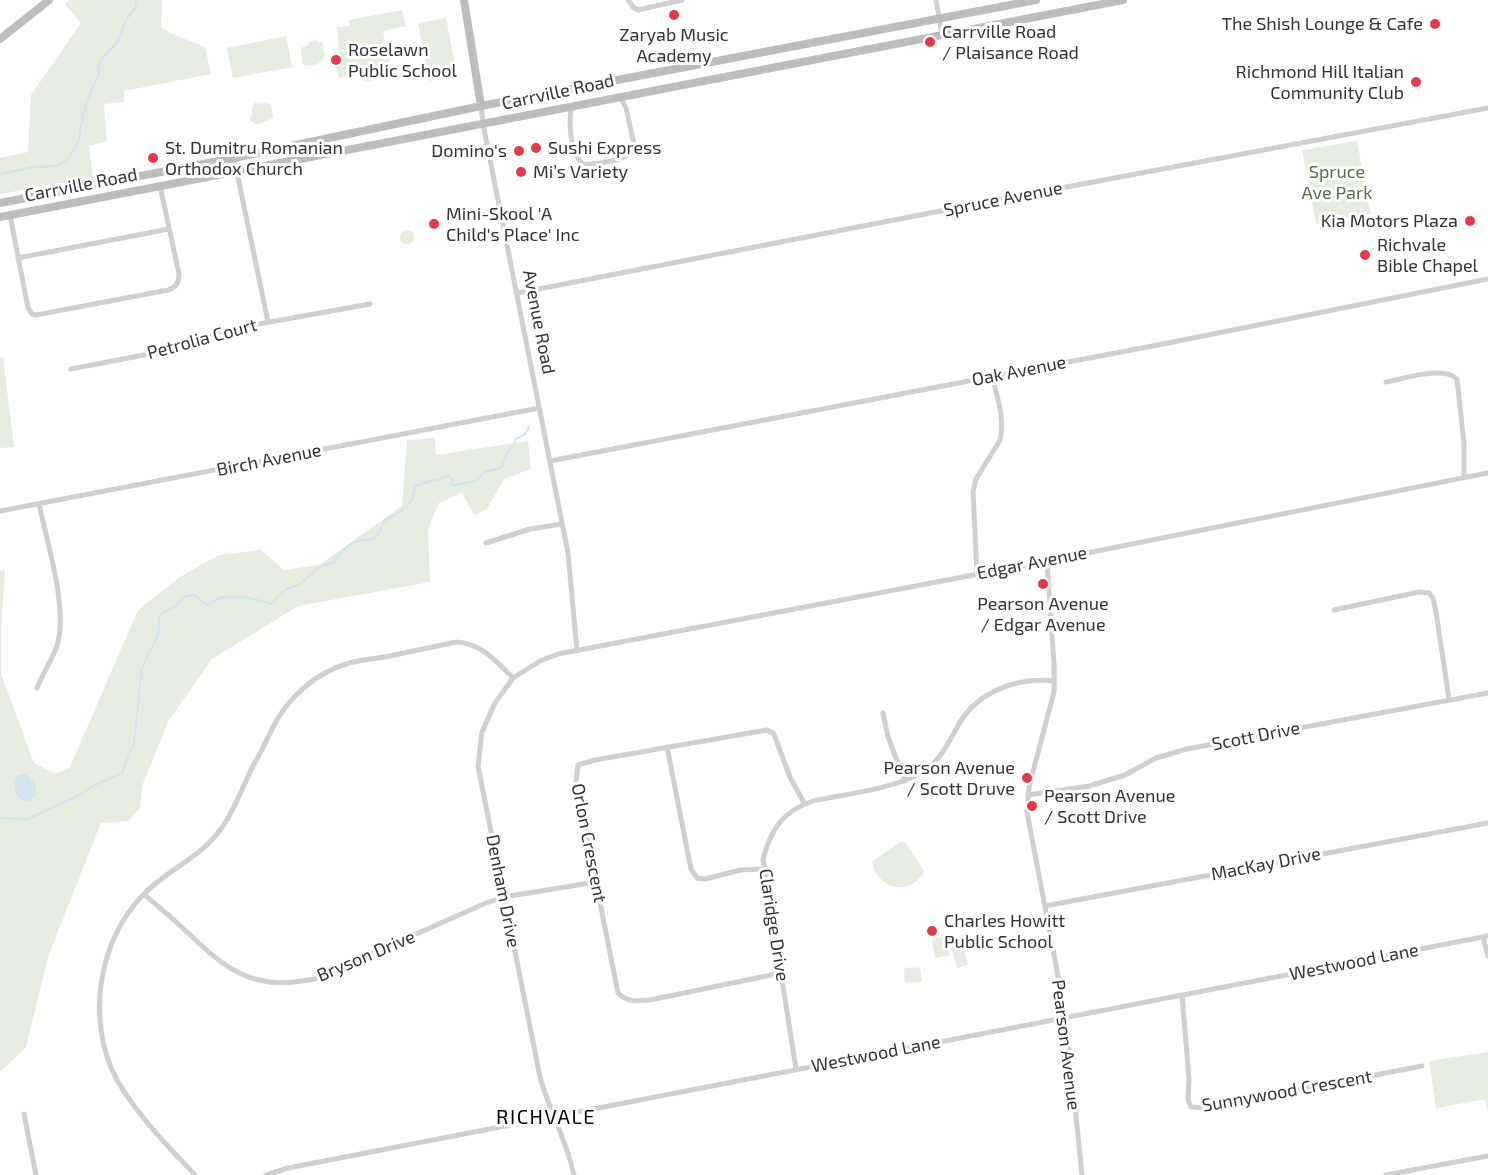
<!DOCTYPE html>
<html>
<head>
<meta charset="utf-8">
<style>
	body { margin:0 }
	canvas { display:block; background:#fff }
</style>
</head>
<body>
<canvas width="1488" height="1175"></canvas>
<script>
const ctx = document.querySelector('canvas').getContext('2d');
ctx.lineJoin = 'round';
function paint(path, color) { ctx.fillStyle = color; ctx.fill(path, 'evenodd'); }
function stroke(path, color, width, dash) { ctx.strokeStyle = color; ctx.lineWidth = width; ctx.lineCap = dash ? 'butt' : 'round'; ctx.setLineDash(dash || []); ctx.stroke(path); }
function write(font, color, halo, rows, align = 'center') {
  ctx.font = font + ' "Exo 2",sans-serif'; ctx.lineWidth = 6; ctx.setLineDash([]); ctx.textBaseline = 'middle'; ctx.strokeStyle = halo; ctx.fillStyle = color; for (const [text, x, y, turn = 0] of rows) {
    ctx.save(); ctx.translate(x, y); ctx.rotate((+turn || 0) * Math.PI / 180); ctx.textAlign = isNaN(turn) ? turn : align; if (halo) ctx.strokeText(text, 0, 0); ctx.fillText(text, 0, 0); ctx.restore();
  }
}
const green = new Path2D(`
	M70,0H162L161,27L170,33L205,47L211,74L124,91V102L104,104L107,141L89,146L93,179L80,183L68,182L0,194V158L28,152L31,95L81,23L65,4Z
	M402,10L406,26L383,31L392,77L365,82V78L354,75L339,78L335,64L340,62L337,27L350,26L349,20Z
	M446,18L457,75L429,81L418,23Z
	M286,36L292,67L233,78L227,48Z
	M316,40L318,43L322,41L325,57L318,64L306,66L302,63L301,48L308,45V42Z
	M263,102L271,104L273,118L257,125L250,120L254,103Z
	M1357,141L1371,214L1316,224L1302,150Z
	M400 237a7 7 0 1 1 14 0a7 7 0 1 1-14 0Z
	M3,357L14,447L0,448V358Z
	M435,438L436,455L528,441L531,469L504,479L487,509L474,515L462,492L439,503L428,529L430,582L298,606L212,659L169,720L142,786L140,808L128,821L101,823L49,954L26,1047L0,1072V571L5,570L1,633V674L34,763L55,774L70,767L138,610L180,577L219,555L261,550L284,570L319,565L402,506L407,440Z
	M900,842L906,843L924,871C911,897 878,890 872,862Z
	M947,936L950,955L935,958L932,939Z
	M961,939L968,965L957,968L950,942Z
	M920,967L922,982L908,983L905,981L904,968Z
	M1488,1052V1113L1485,1099L1436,1108L1429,1061Z`);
const water = new Path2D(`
	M19,774H26C33,784 37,781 36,796L29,801H23L16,793L14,780Z`);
const stream = new Path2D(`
	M0,174L34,167L57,166L68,159L78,142L86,103L99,74L100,61L118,41L126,20L135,8L136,0
	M0,818L28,819L61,803L74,798L93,786L122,773L134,743L142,668L158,635L159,618L164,612L176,606L184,597L194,595L207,605C212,603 216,599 220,598C236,594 256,599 271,604C277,600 276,597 281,593C286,588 293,588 299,584C311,577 316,565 332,563C339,557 344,547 352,543C373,534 374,549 384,521C399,512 414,508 415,486L435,480H441L443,477L448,476L453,480L451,484L454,485L476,481L484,472L498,469L502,466L508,450L514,446L516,439L525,434L529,427`);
const street = new Path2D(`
	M628,0L633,7L638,10L682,0
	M936,0L942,34
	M481,106L483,124L568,553L577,651
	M572,106C568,121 570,153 583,164C591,165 619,161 626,156C631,154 633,149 634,144L626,108L620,96
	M234,158L268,322
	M10,215L28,308L32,314L36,315L168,290C176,288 179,282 179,274L160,186
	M18,258L169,229
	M518,293L992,201L1488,108
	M71,369L175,349L225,330L370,304
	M1386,382C1404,379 1444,365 1457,379L1464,444V478
	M550,461L1168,343L1488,279
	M0,511L539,408
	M486,543L530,529L562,524
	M1047,561L1054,664V692L1029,787L1027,812L1066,1018L1082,1175
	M977,573L973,492L976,479L1000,440C1005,419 997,396 992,376
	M1334,610L1419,592L1429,593L1433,598L1436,612L1449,699
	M37,688C43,672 54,658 58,642C67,605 47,542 39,504
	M883,713L888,737L905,781
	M667,747L691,869L697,878L705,879L741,870L764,869
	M1028,795L1089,786L1125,775L1156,758L1187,749L1488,693
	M144,894C154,903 165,912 176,922C201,944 224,972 259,980C278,985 296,982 315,979L486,903L504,897L596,882
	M1045,906L1488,823
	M1483,937L1488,956
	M781,973L650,1000C637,1001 628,1003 618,993L576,782L578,765L595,760L767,730L773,733L775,737L790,777L804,803
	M1182,995L1189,1079L1188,1099L1191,1107L1206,1108L1422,1066
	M796,1069L763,859C771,829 783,811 813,801C846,794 896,789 924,771C940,761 950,740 959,724C978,691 1018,677 1054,681
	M24,1114L36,1175
	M195,1175C168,1146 137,1115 117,1080C86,1022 97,941 144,894C167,870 200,858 220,830C235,811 242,787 253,766C260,754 266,742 272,729C287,698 315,673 349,663C360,660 373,659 385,657C408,652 432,647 456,642C481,643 496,661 513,678
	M266,1175L288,1168L1488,936
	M574,1175C567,1141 549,1111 540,1077L478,766L482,732L495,703L513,678L540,661L558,654L1047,561L1488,473
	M1386,1175L1488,1156`);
const secondary = new Path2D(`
	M464,0L481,106
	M0,39L49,0
	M0,203L234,158L481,106L1036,0
	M0,217L1123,0`);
const markers = [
	[674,15,6,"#e63946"],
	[1435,24,6,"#e63946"],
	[930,42,6,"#e63946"],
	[336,60,6,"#e63946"],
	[1416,82,6,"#e63946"],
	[536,148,6,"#e63946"],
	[519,151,6,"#e63946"],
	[153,158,6,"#e63946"],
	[521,172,6,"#e63946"],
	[1470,221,6,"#e63946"],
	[434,224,6,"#e63946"],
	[1365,255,6,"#e63946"],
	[1043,584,6,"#e63946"],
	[1027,778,6,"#e63946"],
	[1032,806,6,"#e63946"],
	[932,931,6,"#e63946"]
];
const poiNames = [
	["The Shish Lounge & Cafe",1423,24,"right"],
	["Carrville Road",942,32],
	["/ Plaisance Road",942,53],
	["Zaryab Music",674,35,"center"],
	["Academy",674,56,"center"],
	["Roselawn",348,50],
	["Public School",348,71],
	["Richmond Hill Italian",1404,72,"right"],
	["Community Club",1404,93,"right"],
	["St. Dumitru Romanian",165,148],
	["Orthodox Church",165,169],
	["Sushi Express",548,148],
	["Domino's",507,151,"right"],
	["Mi’s Variety",533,172],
	["Mini-Skool 'A",446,214],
	["Child's Place' Inc",446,235],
	["Kia Motors Plaza",1458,221,"right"],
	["Richvale",1377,245],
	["Bible Chapel",1377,266],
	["Pearson Avenue",1043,604,"center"],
	["/ Edgar Avenue",1043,625,"center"],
	["Pearson Avenue",1015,768,"right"],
	["/ Scott Druve",1015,789,"right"],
	["Pearson Avenue",1044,796],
	["/ Scott Drive",1044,817],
	["Charles Howitt",944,921],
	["Public School",944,942]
];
const streetNames = [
	["Carrville Road",558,92,-12],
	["Carrville Road",81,185,-11],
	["Spruce Avenue",1003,199,-11],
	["Avenue Road",539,322,79],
	["Petrolia Court",202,339,-15],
	["Oak Avenue",1019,371,-11],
	["Birch Avenue",269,460,-11],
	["Edgar Avenue",1032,563,-11],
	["Scott Drive",1256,736,-11],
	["Orlon Crescent",589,843,79],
	["MacKay Drive",1266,864,-11],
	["Denham Drive",503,891,79],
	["Claridge Drive",774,925,81],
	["Bryson Drive",366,956,-23],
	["Westwood Lane",1354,962,-11],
	["Pearson Avenue",1066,1045,83],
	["Westwood Lane",876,1054,-11],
	["Sunnywood Crescent",1287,1091,-10]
];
const parkNames = [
	["Spruce",1337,172],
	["Ave Park",1337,193]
];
const neighbourhoodNames = [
	["RICHVALE",546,1117]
];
paint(green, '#e6ecdf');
paint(water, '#cfe2ee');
stroke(stream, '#cfe2ee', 2);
stroke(street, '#d0d0d0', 5);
stroke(secondary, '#bdbdbd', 8);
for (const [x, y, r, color] of markers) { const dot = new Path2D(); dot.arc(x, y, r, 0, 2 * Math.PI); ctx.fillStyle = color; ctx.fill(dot); stroke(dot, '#fff', 2); }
write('18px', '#333', '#fff', poiNames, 'left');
write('18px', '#333', '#fff', streetNames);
write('18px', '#56703f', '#fff', parkNames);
ctx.letterSpacing = '1.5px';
write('20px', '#000', '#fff', neighbourhoodNames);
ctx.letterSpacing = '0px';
</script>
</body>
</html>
